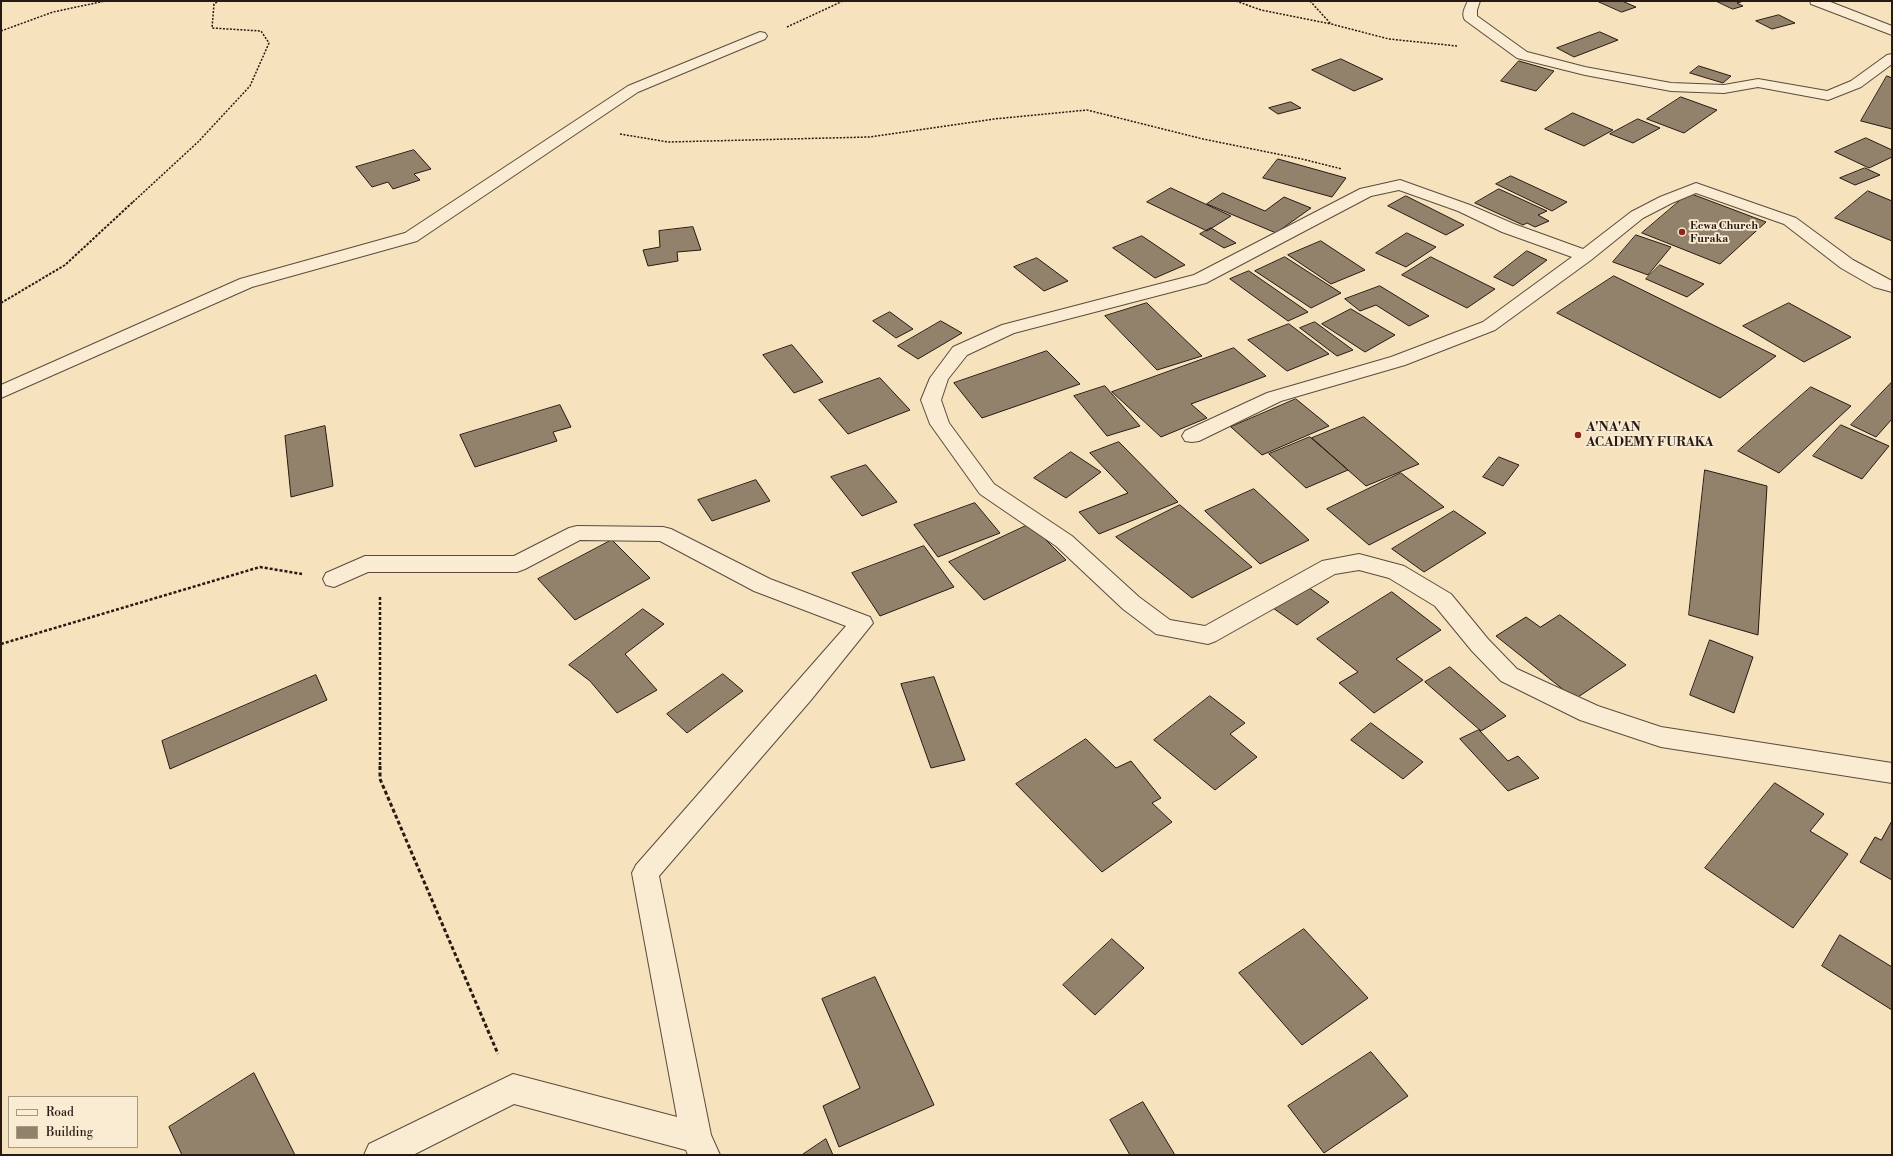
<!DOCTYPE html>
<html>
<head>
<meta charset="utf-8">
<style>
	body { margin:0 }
	#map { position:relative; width:1893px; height:1156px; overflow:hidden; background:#f6e2bc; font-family:"Libre Bodoni",serif }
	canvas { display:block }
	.frame { position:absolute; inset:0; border:2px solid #271914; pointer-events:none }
	.legend { position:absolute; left:8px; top:1096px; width:130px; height:52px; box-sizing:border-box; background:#f9ecd3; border:1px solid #a59887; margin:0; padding:5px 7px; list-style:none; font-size:12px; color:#271914 }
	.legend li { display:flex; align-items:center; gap:8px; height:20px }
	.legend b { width:20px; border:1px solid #a59887 }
</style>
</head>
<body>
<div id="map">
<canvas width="1893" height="1156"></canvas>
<div class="frame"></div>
<ul class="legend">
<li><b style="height:5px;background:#f9ecd3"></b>Road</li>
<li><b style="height:11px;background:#93826b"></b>Building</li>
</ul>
</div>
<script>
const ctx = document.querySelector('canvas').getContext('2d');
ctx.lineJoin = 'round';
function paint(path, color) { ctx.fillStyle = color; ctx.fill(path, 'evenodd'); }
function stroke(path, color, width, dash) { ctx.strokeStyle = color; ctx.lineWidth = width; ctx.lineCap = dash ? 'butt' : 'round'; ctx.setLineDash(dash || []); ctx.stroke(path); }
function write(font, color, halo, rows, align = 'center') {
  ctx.font = font + ' "Libre Bodoni",serif'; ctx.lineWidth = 3.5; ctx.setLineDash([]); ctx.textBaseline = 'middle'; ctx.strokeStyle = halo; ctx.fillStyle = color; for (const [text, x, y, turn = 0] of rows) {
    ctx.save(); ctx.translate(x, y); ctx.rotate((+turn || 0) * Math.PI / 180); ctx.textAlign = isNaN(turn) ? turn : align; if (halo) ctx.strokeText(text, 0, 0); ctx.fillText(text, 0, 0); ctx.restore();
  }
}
const building = new Path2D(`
	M1597,1H1622L1636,7L1622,12Z
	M1716,1H1744L1737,3L1743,6L1733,9Z
	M1779,15L1795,23L1772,29L1756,21Z
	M1600,32L1618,40L1574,57L1557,48Z
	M1341,59L1383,79L1354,91L1312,70Z
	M1519,61L1554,71L1536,91L1501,81Z
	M1699,66L1731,76L1723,83L1690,73Z
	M1887,76L1892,78V129L1861,121Z
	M1681,97L1717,110L1684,133L1647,119Z
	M1291,102L1301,108L1278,114L1269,108Z
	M1573,113L1613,130L1584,146L1545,129Z
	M1638,119L1660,128L1633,143L1610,134Z
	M1866,138L1892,150V157L1869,168L1835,152Z
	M414,150L431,169L414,174L420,180L393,189L388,182L372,187L356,167Z
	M1278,159L1346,178L1332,197L1263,178Z
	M1865,168L1880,175L1855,185L1840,178Z
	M1511,176L1567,202L1552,211L1496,184Z
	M1171,188L1231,216L1207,231L1147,202Z
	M1499,189L1547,211L1538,215L1549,221L1535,227L1527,223L1523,225L1475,203Z
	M1868,191L1892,201V241L1835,218Z
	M1223,193L1265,211L1284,197L1311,208L1276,233L1207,204Z
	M1689,193L1766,222L1720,264L1642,233Z
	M1406,196L1464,225L1446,235L1388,206Z
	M693,227L701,250L677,252L678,261L648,266L643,250L660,247L659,231Z
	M1211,228L1236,243L1224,248L1200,234Z
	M1407,233L1436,247L1406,267L1376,253Z
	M1636,235L1671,247L1648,275L1613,262Z
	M1142,236L1185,265L1155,278L1113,248Z
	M1321,241L1365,270L1331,284L1288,255Z
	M1527,251L1547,260L1513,286L1494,277Z
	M1285,257L1341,293L1311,308L1255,271Z
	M1431,257L1495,289L1467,308L1402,275Z
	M1037,258L1068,281L1044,291L1014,267Z
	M1660,265L1704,284L1687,297L1646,279Z
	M1249,271L1308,312L1288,321L1230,279Z
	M1614,276L1776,356L1720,398L1557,313Z
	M1380,286L1429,316L1409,326L1376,305L1360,311L1345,299Z
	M1147,303L1202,356L1157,370L1105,316Z
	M1789,303L1851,337L1804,362L1743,326Z
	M1351,309L1395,335L1365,352L1322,324Z
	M890,312L913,329L896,338L873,321Z
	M941,321L962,333L918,359L898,346Z
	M1315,322L1353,350L1337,356L1300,328Z
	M1289,324L1329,354L1287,371L1248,340Z
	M792,345L823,382L794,393L763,355Z
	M1234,348L1266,376L1191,404L1207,418L1161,437L1112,392Z
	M1047,351L1080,384L982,418L954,383Z
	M880,378L910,410L848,434L819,400Z
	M1892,382V419L1876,437L1851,425Z
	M1105,386L1140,426L1107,436L1074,396Z
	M1811,387L1851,406L1779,473L1738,451Z
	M1296,399L1329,426L1262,455L1231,427Z
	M560,405L571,427L553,432L557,441L475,467L460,435Z
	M1364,417L1419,464L1366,486L1312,438Z
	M1841,425L1889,446L1862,479L1813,456Z
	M325,426L333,486L291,497L285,436Z
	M1310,437L1348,470L1306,488L1269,454Z
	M1119,442L1178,502L1099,534L1079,512L1128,493L1090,453Z
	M1071,452L1101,472L1066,498L1034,478Z
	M1499,457L1519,465L1503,486L1483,477Z
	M866,465L897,502L862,516L831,477Z
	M1705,470L1767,486L1758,635L1689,615Z
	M1401,473L1444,507L1369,545L1327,509Z
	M756,480L770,501L712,521L698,500Z
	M1254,489L1309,540L1260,564L1205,511Z
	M975,503L1000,533L938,557L914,525Z
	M1180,505L1252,567L1192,598L1116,537Z
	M1454,511L1486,533L1424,572L1392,549Z
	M1030,524L1066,560L984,600L949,562Z
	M612,540L650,578L575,620L538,579Z
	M924,546L954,587L880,616L852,573Z
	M1305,585L1329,602L1297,625L1273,608Z
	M1392,592L1441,630L1396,659L1423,680L1374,713L1339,683L1358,672L1317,639Z
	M643,609L664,624L625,654L657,690L617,713L590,681L569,665Z
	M1560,615L1626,665L1575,699L1496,636L1526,617L1540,627Z
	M1710,640L1753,657L1734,713L1690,695Z
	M1450,667L1506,716L1481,731L1425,682Z
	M723,674L743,691L687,733L667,714Z
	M316,675L327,700L170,769L162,741Z
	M934,677L965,760L931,768L901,684Z
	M1210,696L1245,723L1230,734L1257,757L1215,790L1154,740Z
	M1371,723L1423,762L1403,779L1351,740Z
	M1479,730L1508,761L1518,756L1539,778L1508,791L1460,739Z
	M1086,739L1116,768L1131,761L1161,798L1152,803L1172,822L1102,872L1016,784Z
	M1775,783L1824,814L1810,831L1848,854L1793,928L1705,868Z
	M1892,821V880L1860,862L1875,837L1881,840Z
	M1304,929L1368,998L1302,1045L1239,973Z
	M1840,935L1892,967V1010L1822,966Z
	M1112,939L1144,968L1095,1015L1063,985Z
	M875,977L934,1105L839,1147L823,1106L860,1088L822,999Z
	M1371,1052L1408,1096L1324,1153L1288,1106Z
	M254,1073L295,1155H182L169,1127Z
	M1143,1102L1175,1155H1130L1110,1120Z
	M826,1139L833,1155H802Z`);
const pathFar3 = new Path2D(`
	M1236,1L1261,10L1331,24
	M1310,1L1331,24L1389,39L1457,46
	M787,27L843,1
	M1,31L53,12L105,1
	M620,134L668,142L869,137L994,119L1087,110L1203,139L1302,159L1342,169
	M133,202L198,142L250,86L269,43L261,31L212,28L214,4L219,1`);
const pathFar2 = new Path2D(`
	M1,303L65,265L134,201`);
const pathFar1 = new Path2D(`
	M380,597V767
	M1,644L260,567L302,574`);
const path = new Path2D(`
	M380,766V779L498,1054`);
const minor = new Path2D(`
	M1468,1H1480L1477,10V16L1527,52L1585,67L1671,83L1724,85L1758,79L1827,91L1851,81L1887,55L1892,54V64L1861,87L1828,100L1758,87L1724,93L1671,91L1585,75L1517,58L1465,20C1461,14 1465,7 1468,1Z
	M1810,1H1828L1892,26V35L1811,4Z
	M760,32L765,33L767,36L765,39L638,92L417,241L252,287L1,398V385L240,279L405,233L628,86Z
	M1400,180L1470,205L1514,224L1583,249L1631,212L1660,197L1696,183L1796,218L1853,260L1892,281V292L1874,287L1841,268L1784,224L1696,193L1672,203L1643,218L1591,260L1495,330L1405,365L1281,401L1199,441L1192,442L1185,441L1182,436L1185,431L1267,393L1391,357L1483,322L1572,257L1502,232L1458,211L1399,190L1371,196L1206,283L1014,333L967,355L948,379L941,400L949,423L994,484L1072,536L1139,597L1170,620L1205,626L1322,561L1359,554L1404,566L1451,594L1488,639L1517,669L1598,706L1661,727L1892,763V783L1661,747L1580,720L1501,681L1472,651L1435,606L1389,578L1359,570L1335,574L1216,641L1208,644L1156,634L1123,609L1056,546L980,494L930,424L921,400L930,378L953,347L1002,325L1194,275L1360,189Z
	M577,526L663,527L671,529L770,579L870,617L873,623L811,700L659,876L711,1135L720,1155H688L686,1150L514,1104L413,1155H364L369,1144L513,1074L677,1117L632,873L636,865L846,626L754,591L660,541L580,540L525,569L517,572H368L334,587L326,585L323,579L326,573L365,556H514L569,528Z`);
const markers = [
	[1682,232,4,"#8f2418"],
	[1578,435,4,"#8f2418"]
];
const farPoinames = [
	["Ecwa Church",1690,226],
	["Furaka",1690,239]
];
const poiNames = [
	["A'NA'AN",1586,428],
	["ACADEMY FURAKA",1586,443]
];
paint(building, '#93826b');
stroke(building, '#271914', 1);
stroke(minor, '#5b4b3e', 2);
stroke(pathFar3, '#271914', 1.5, [2, 1.5]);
stroke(pathFar2, '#271914', 2, [2.5, 1.5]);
stroke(pathFar1, '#271914', 2.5, [3, 2]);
stroke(path, '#271914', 3, [4, 2.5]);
paint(minor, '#f9ecd3');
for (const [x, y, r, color] of markers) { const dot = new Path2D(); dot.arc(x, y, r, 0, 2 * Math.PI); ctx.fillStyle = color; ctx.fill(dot); stroke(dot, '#f9ecd3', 1.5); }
write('bold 11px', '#271914', '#f9ecd3', farPoinames, 'left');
write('bold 13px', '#271914', '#f9ecd3', poiNames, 'left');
</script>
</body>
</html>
